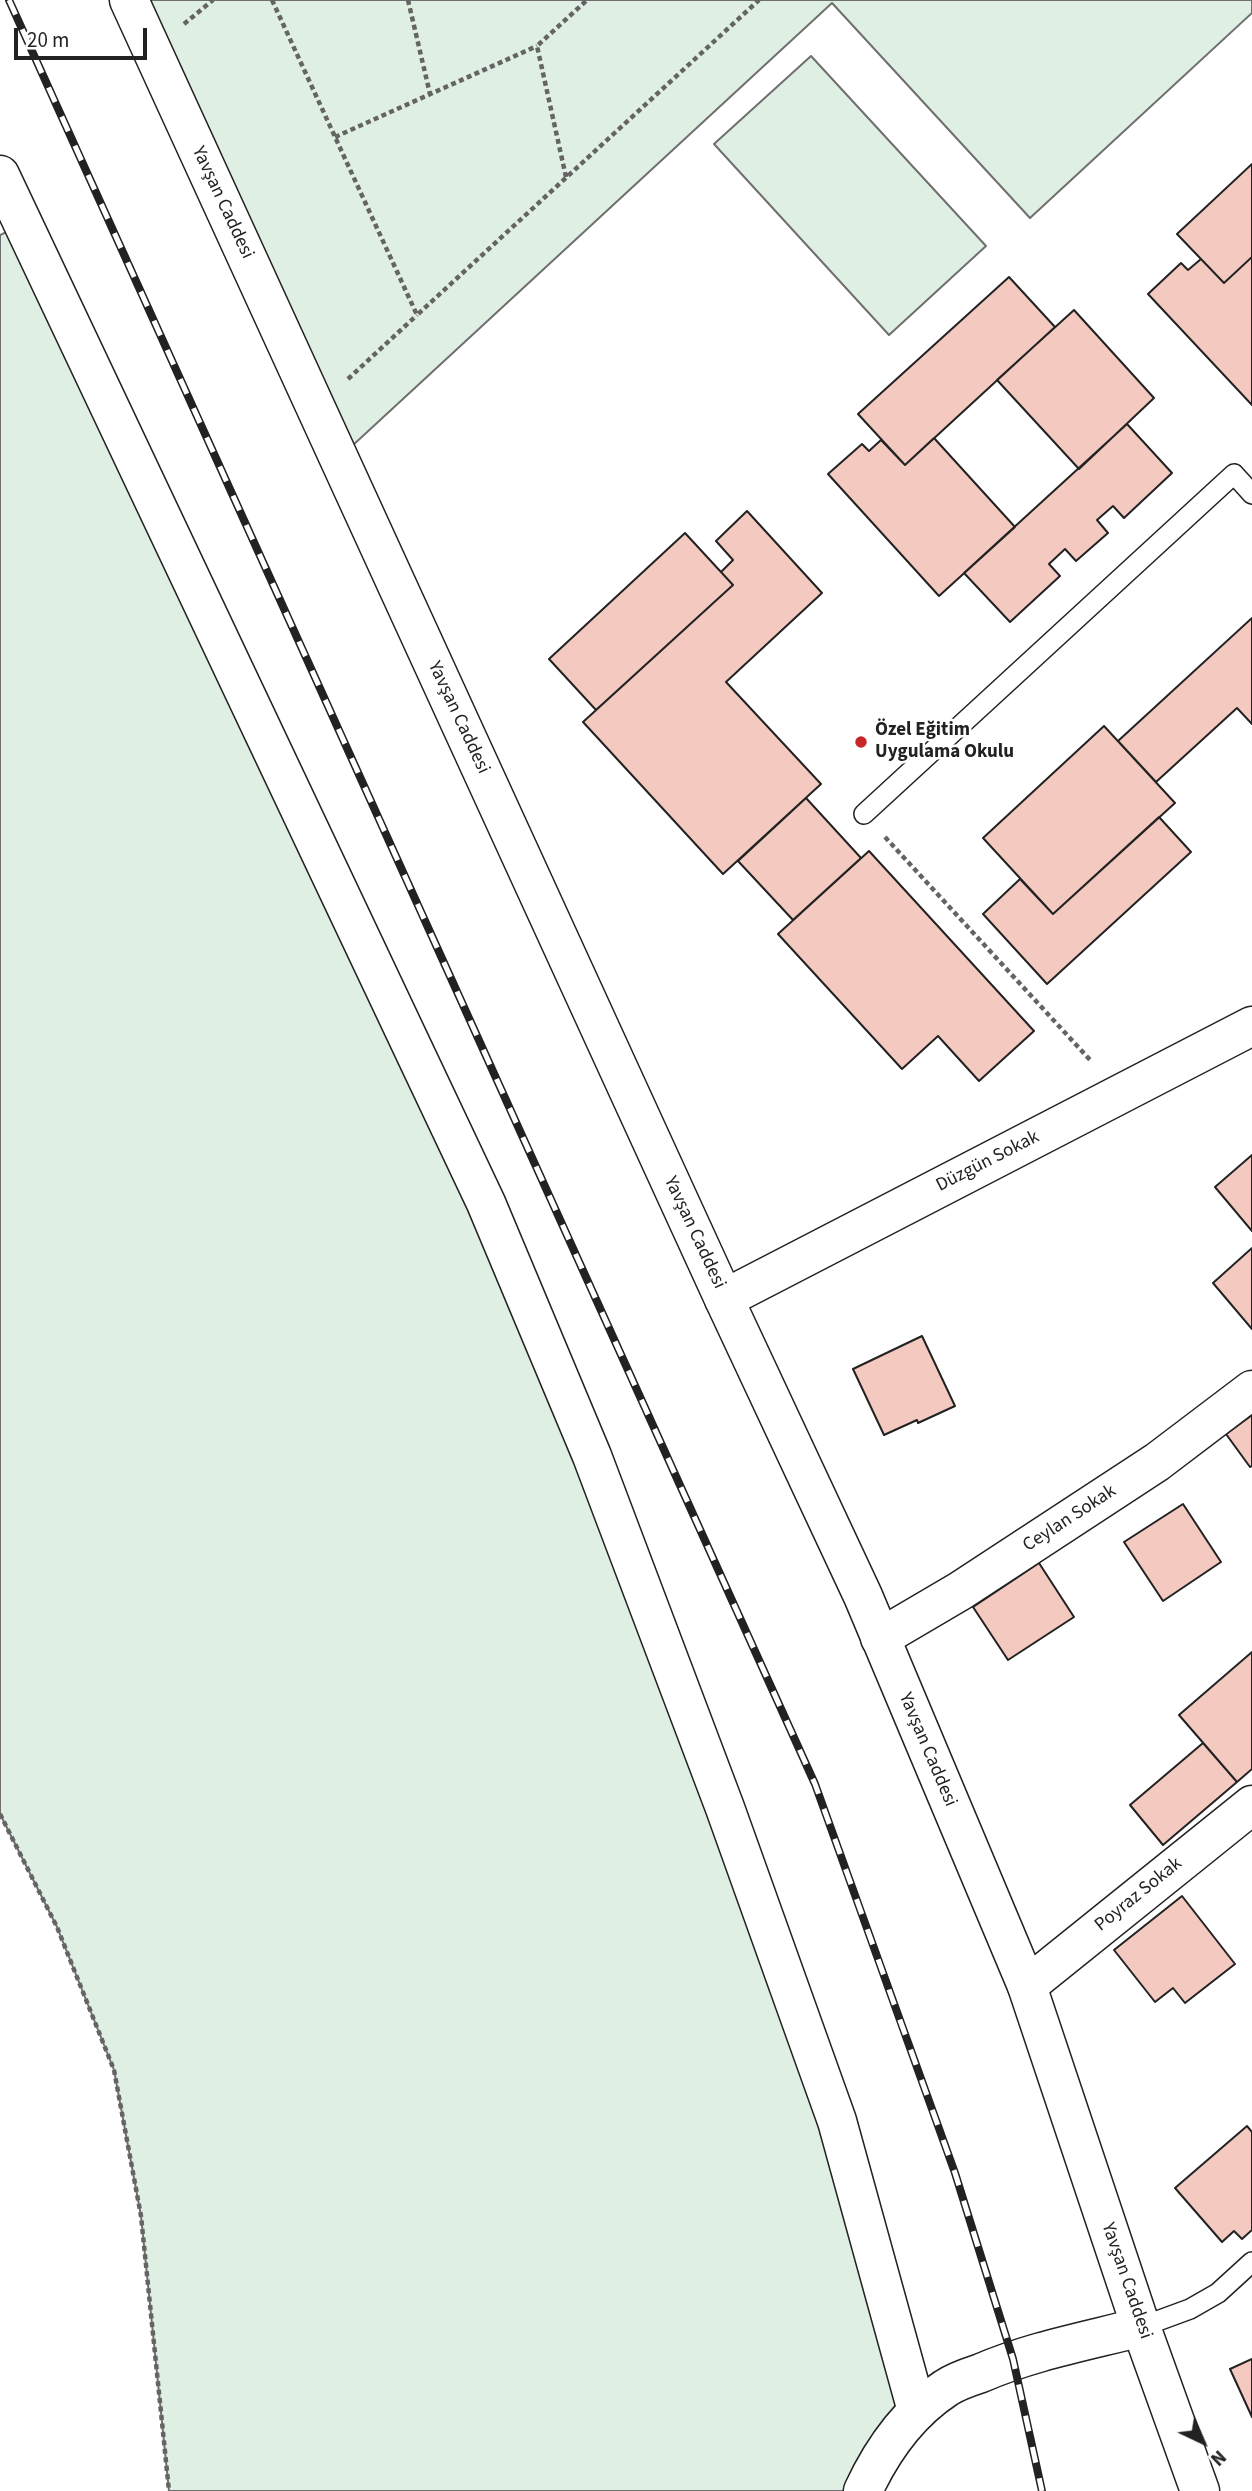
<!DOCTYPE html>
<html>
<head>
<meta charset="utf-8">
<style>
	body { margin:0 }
	#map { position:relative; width:1252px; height:2491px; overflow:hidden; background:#fff; font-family:"Source Sans 3",sans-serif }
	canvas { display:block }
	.north { position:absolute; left:1168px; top:2407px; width:70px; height:70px; -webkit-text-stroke:5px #fff; paint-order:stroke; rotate:136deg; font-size:19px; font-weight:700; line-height:28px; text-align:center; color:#222 }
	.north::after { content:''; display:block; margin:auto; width:24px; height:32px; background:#222; clip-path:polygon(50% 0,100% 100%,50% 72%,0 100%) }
	.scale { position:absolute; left:14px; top:28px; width:133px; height:32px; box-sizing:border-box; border:4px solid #222; border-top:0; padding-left:9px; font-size:21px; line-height:24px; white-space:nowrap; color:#222; -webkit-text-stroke:5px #fff; paint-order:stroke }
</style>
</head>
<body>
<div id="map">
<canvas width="1252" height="2491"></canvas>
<div class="north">N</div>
<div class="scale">20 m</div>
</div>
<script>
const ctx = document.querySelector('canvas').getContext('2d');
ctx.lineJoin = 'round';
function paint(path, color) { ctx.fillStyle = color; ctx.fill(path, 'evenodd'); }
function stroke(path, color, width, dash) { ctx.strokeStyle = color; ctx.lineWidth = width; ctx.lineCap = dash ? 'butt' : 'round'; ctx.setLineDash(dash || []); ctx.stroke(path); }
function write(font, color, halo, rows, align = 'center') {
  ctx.font = font + ' "Source Sans 3",sans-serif'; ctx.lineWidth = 5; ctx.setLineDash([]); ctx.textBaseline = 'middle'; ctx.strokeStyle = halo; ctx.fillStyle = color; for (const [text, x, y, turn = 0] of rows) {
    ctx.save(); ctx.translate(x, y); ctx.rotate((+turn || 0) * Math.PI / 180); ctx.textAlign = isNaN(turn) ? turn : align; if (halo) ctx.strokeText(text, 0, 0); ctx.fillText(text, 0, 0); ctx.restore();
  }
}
const green = new Path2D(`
	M129,0H1252V13L1030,218L832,3L339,458Z
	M811,56L986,246L889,335L714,144Z
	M23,224L592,1456L917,2411L863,2491H169L141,2216L114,2070L57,1927L0,1814V235Z`);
const building = new Path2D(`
	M1252,164V257L1224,283L1177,234Z
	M1252,257V405L1148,294L1181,263L1188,270L1201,259L1224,283Z
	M1009,277L1055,327L905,465L858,414Z
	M1074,310L1154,398L1079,469L997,380Z
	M1127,424L1172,473L1124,518L1113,506L1097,520L1108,533L1076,561L1065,549L1049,564L1060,576L1010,622L964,573Z
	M934,438L1015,527L939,596L828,474L862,444L869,451L881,440L905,465Z
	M747,511L822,593L726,682L821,784L723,874L583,722L733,585L721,572L733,560L716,541Z
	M685,533L733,585L596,710L549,659Z
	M1252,618V724L1237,708L1156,782L1118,741Z
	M1104,726L1175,803L1053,914L983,838Z
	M806,798L861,858L793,920L738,861Z
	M1159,817L1191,852L1047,984L983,914L1020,879L1053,914Z
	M869,851L1034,1031L979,1081L938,1036L902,1069L778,934Z
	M1252,1155V1231L1215,1187Z
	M1252,1248V1329L1213,1283Z
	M922,1336L955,1406L918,1423L917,1420L884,1435L853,1369Z
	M1252,1415V1466L1250,1467L1226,1434Z
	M1183,1504L1221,1562L1163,1601L1124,1542Z
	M1039,1563L1074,1617L1008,1660L973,1607Z
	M1252,1652V1769L1237,1782L1179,1715Z
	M1203,1743L1237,1782L1163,1845L1130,1805Z
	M1182,1896L1235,1964L1185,2003L1173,1988L1155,2002L1114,1950Z
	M1247,2126L1252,2132V2230L1242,2239L1234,2231L1222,2242L1175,2188Z
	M1252,2359V2417L1230,2369Z`);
const path = new Path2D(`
	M272,0L417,315L759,0
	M408,0L430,94
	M184,24L213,0
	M335,137L537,46
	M566,177L537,46L587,0
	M348,379L417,315
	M885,837L1092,1062
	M0,1814L57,1927L114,2070L141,2216L169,2491`);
const service = new Path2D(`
	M864,814L1234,474L1252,494
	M1141,2327L1190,2309L1218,2293L1252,2262`);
const minor = new Path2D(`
	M0,175L486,1203L592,1456L725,1808L837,2121L917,2411
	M724,1299L1252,1026
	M880,1638L960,1591L1157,1462L1252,1390
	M1027,1986L1252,1805`);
const tertiary = new Path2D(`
	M129,0L724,1299L863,1596L1027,1986L1141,2327L1200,2491
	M863,2491C882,2450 908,2413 946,2388C956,2381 969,2377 981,2373C1032,2351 1087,2341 1141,2327`);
const rail = new Path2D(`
	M9,0L815,1784L955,2173L1013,2359L1042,2491`);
const markers = [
	[861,742,7,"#c62828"]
];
const streetNames = [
	["Yavşan Caddesi",222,203,65],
	["Yavşan Caddesi",458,718,65],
	["Düzgün Sokak",988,1162,-27],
	["Yavşan Caddesi",694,1233,65],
	["Ceylan Sokak",1070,1519,-33],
	["Yavşan Caddesi",927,1750,67],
	["Poyraz Sokak",1139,1895,-39],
	["Yavşan Caddesi",1126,2281,71]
];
const poiNames = [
	["Özel Eğitim",875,731],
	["Uygulama Okulu",875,753]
];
paint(green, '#e0efe3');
stroke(green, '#6f6f6f', 2);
paint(building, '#f3c9c0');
stroke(building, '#222', 2);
stroke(service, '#222', 22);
stroke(minor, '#222', 41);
stroke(tertiary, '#222', 41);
stroke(path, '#646464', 4.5, [5, 3.5]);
stroke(service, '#fff', 19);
stroke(minor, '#fff', 38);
stroke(tertiary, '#fff', 38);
stroke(rail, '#222', 8);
stroke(rail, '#fff', 5, [16]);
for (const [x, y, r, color] of markers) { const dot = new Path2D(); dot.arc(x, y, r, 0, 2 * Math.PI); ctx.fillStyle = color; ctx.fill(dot); stroke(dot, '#fff', 2.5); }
write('19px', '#222', '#fff', streetNames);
write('bold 19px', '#222', '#fff', poiNames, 'left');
</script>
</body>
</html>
